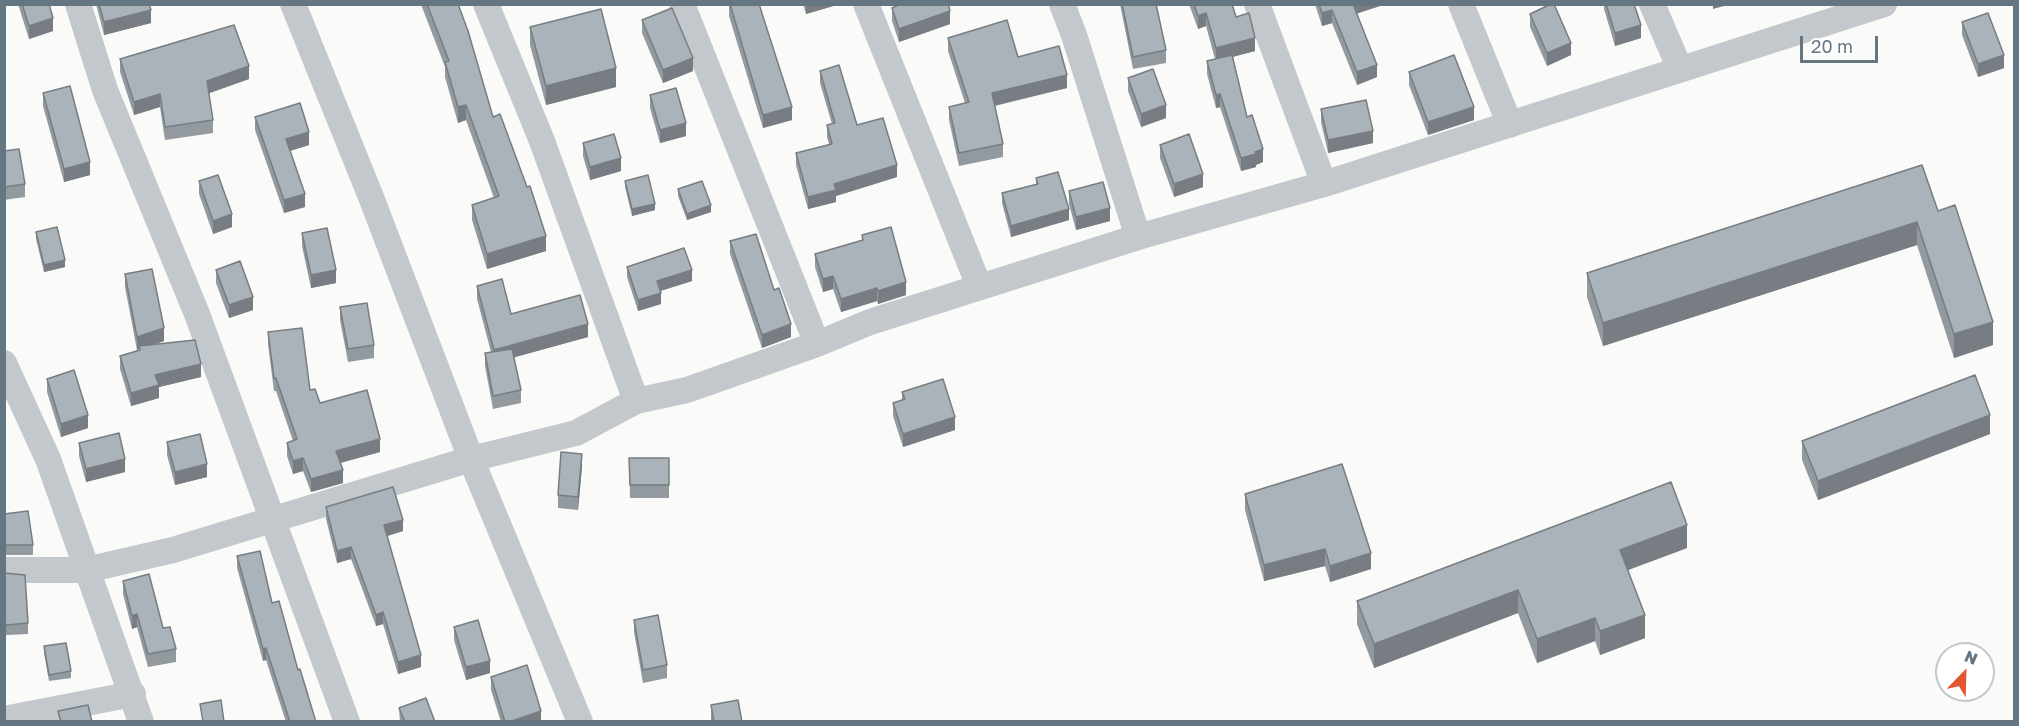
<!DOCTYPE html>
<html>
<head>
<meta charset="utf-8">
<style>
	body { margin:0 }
	#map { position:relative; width:2019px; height:726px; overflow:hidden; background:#fafaf8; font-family:"Golos Text",sans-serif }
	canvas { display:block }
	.frame { position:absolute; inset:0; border:6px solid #657683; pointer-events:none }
	.north { position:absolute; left:1935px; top:642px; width:60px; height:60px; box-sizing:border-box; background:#fff; border:2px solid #c1c8cd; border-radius:50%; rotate:23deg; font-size:16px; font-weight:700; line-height:24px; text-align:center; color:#657683 }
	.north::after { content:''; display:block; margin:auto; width:21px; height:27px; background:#e4572e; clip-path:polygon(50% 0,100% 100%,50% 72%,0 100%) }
	.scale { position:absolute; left:1800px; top:36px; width:78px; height:27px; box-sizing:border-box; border:3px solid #657683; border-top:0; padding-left:8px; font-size:18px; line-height:21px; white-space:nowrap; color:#657683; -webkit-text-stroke:4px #fff; paint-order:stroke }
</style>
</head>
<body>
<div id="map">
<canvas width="2019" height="726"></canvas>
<div class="frame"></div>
<div class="north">N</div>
<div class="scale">20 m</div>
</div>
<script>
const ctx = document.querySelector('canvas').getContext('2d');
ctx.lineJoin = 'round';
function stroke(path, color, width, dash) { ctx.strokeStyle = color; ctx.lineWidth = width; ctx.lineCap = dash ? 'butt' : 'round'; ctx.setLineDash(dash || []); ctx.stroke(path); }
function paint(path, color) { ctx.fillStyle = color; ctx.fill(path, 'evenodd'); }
const minor = new Path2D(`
	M78,4L105,90L197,314L347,722
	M293,4L371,197L471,459L580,722
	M486,4L542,141L636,401
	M682,4L817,344
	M866,4L979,286
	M1062,4L1074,35L1138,237
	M1257,4L1324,184
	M1461,4L1510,125
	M1652,4L1680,69
	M4,363L48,459L141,722
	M4,570H86L173,550L471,459L576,433L636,401L687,390L817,344L870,322L1138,237L1324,184L1884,4
	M4,719L133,694`);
const wall = new Path2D(`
	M18,4H49L53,31L29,39Z
	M96,4H149L151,23L104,35Z
	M422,4H458L493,117L546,251L487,269L472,220V205L494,198L466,120L458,123L445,77V67L422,7Z
	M729,4L792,120L763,128L729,16Z
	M803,4H840L806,14Z
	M1120,4H1156L1166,50V63L1133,69Z
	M1189,4H1232L1236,17L1255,51L1233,57L1247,117L1263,162L1256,165V167L1241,171L1220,107L1216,108L1207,74V61L1215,59L1206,26L1198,29Z
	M1315,4H1386L1356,14L1377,77L1357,85L1332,23L1322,26Z
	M1604,4H1634L1641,38L1615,46L1604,9Z
	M892,8L950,24L899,42L892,21Z
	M1530,14L1571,55L1547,66L1530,27Z
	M642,20L693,71L663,83L642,33Z
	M1962,22L2004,68L1978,77L1962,35Z
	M530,27L616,87L546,105L530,45Z
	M948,38L1018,57L1067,88L995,106L1003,144V157L959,166L949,120V107L965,103L948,51Z
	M120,59L249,79L209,93L213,120V133L165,140L160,107L134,115L120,72Z
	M820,71L857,125L897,177L836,196V202L808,209L796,165V153L829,144L827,137V125L832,124L820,83Z
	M1409,72L1474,120L1428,135L1409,85Z
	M1128,78L1166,118L1141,127L1128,91Z
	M43,93L90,175L64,182L43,106Z
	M650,95L686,136L660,143L650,108Z
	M1321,109L1373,143L1328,153L1321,122Z
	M255,117L309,145L290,151L305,207L284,213L255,130Z
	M583,143L621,171L590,180L583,156Z
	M1160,145L1203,187L1174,197L1160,158Z
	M4,151L25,184V197L4,200Z
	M1036,178L1069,220L1011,237L1002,203V193L1036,184Z
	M199,181L232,227L213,234L199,194Z
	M625,181L655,210L632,216L625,187Z
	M678,189L711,212L687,220L678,196Z
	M1069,191L1110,221L1076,230L1069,204Z
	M1938,211L1993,345L1954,358L1917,245L1603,346L1587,297V273Z
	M36,232L65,267L44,272L36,239Z
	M302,233L336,283L311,288L302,246Z
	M862,235L906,295L878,304L877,301L841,312L833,289L823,292L815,267V254L862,240Z
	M730,241L774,290L791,337L762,348L730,254Z
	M627,267L692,281L660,291L661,304L638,311L627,277Z
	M216,270L253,310L229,318L216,283Z
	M125,274L164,341L153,345L201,377L159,387V398L131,406L120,369V356L139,350V349L137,350L125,287Z
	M477,286L511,314L588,337L514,357L521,390V403L493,409L485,366V353L491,352L477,299Z
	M340,307L374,345V358L348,362L340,320Z
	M268,332L310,390L320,403L380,452L340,463L343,483L311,492L303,471L293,474L287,456V443L293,441L276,391H274L268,344Z
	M47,379L88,428L61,437L47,392Z
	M902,392L955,430L903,447L893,416V403L902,400Z
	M1990,434L1818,500L1802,460V441Z
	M167,442L207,477L175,485L167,455Z
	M79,443L125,472L86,482L79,456Z
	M629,458H669V498H630Z
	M582,467L578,510L558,508V495Z
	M1245,494L1371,569L1330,582L1325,566L1264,581L1245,510Z
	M326,507L403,531L387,536L421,667L398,674L383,624L376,626L351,559L337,563L326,519Z
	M4,514L33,545V555H4Z
	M1687,548L1628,570L1645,638L1600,655L1595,641L1537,663L1518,613L1374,668L1357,624V601Z
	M237,556L272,603L298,670L316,722H286L266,660L263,661L237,568Z
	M4,573L28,623V634L6,635L5,632H4Z
	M123,581L176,649V662L148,667L137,627L132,629L123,594Z
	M634,620L667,665V678L643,683L634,632Z
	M454,627L490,673L466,680L454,640Z
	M44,646L71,671V678L49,681L44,653Z
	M491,677L541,722H501L491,690Z
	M711,705L742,722H711Z
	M399,708L435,722H400Z`);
const shadedWall = new Path2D(`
	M806,4H840L806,14Z
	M1352,4H1386L1352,15Z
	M1713,4H1731L1713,9Z
	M151,10V23L104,35V22Z
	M1332,10V23L1322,26V13Z
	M950,11V24L899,42V29Z
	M1206,13V26L1198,29V16Z
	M53,18V31L29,39V26Z
	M1641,25V38L1615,46V33Z
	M1255,38V51L1216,61V48Z
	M1571,43V55L1547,66V53Z
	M2004,55V68L1978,77V64Z
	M693,58V71L663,83V70Z
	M1377,65V77L1357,85V72Z
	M249,66V79L207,94V81Z
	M616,68V87L546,105V86Z
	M1067,75V88L992,106V93Z
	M160,94V107L134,115V102Z
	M1220,94V107L1216,108V95Z
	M466,105V120L458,123V107Z
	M1166,105V118L1141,127V114Z
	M792,107V120L763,128V115Z
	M1474,107V120L1428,135V122Z
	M686,123V136L660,143V130Z
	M1373,131V143L1328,153V140Z
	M309,132V145L286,152V139Z
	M1263,149V162L1256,165V167L1241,171V158Z
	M621,158V171L590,180V167Z
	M90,162V175L64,182V169Z
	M897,165V177L836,196V202L808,209V197L834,184Z
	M1203,174V187L1174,197V184Z
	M305,194V207L284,213V200Z
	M655,204V210L632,216V209Z
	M711,205V212L687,220V214Z
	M1110,208V221L1076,230V217Z
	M1069,209V220L1011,237V226Z
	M232,214V227L213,234V221Z
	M1917,222V245L1603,346V323Z
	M546,236V251L487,269V254Z
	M65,260V267L44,272V265Z
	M336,270V283L311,288V275Z
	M692,270V281L657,292V281Z
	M833,276V289L823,292V279Z
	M906,282V295L878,304V291Z
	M877,288V301L841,312V299Z
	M661,293V304L638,311V300Z
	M253,297V310L229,318V305Z
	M1993,322V345L1954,358V334Z
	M588,324V337L494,363V350Z
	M791,324V337L762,348V335Z
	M164,328V341L140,349L139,346V349L137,350V337Z
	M201,364V377L159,387V398L131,406V393L155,375Z
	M88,415V428L61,437V424Z
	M1990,415V434L1818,500V481Z
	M955,417V430L903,447V434Z
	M380,439V452L336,464V451Z
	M582,454V467L578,510V497Z
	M303,458V471L293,474V461Z
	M125,459V472L86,482V469Z
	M207,464V477L175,485V472Z
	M343,470V483L311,492V479Z
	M403,520V531L384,537V525Z
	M1687,525V548L1620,573V550Z
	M351,547V559L337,563V551Z
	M1325,549V566L1264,581V565Z
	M1371,553V569L1330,582V566Z
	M1518,590V613L1374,668V644Z
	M383,612V624L376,626V615Z
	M137,614V627L132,629V616Z
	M1645,615V638L1600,655V631Z
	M1595,618V641L1537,663V639Z
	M266,648V660L263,661V649Z
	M421,655V667L398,674V662Z
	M490,661V673L466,680V667Z
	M541,711V722H509Z`);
const building = new Path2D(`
	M22,4H49L53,18L29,26Z
	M99,4H149L151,10L104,22Z
	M427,4H458L468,31L493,117L500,114L527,187L530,186L546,236L487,254L472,205L499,196L466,105L458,107L445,62L449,61Z
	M730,4H759L792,107L763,115Z
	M901,4H948L950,11L899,29L892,8Z
	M1122,4H1156L1166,50L1133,57Z
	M1194,4H1232L1236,17L1249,13L1255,38L1216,48L1206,13L1198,16Z
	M1319,4H1353L1377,65L1357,72L1332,10L1322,13Z
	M1551,4H1554L1571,43L1547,53L1530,14Z
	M1606,4H1634L1641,25L1615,33Z
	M672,8L693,58L663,70L642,20Z
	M601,9L616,68L546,86L530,27Z
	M1988,13L2004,55L1978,64L1962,22Z
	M1007,20L1018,57L1059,46L1067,75L992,93L1003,144L959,153L949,107L969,102L948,38Z
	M234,25L249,66L207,81L213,120L165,127L160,94L134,102L120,59Z
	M1232,55L1247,117L1252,115L1263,149L1255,152L1256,154L1241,158L1220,94L1216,95L1207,61Z
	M1454,55L1474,107L1428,122L1409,72Z
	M839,65L857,125L883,118L897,165L834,184L836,190L808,197L796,153L832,144L827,125L835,123L820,71Z
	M1153,69L1166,105L1141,114L1128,78Z
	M70,86L90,162L64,169L43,93Z
	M676,88L686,123L660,130L650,95Z
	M1366,100L1373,131L1328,140L1321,109Z
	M300,103L309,132L286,139L305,194L284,200L255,117Z
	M614,134L621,158L590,167L583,143Z
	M1189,134L1203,174L1174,184L1160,145Z
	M19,149L25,184L4,187V151Z
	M1922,165L1938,211L1955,205L1993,322L1954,334L1917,222L1603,323L1587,273Z
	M1058,172L1069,209L1011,226L1002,193L1038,184L1036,178Z
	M218,175L232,214L213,221L199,181Z
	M648,175L655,204L632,209L625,181Z
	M702,181L711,205L687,214L678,189Z
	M1103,182L1110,208L1076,217L1069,191Z
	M57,227L65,260L44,265L36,232Z
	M891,227L906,282L878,291L877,288L841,299L833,276L823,279L815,254L863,240L862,235Z
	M327,228L336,270L311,275L302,233Z
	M756,234L774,290L779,288L791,324L762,335L730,241Z
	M684,248L692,270L657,281L661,293L638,300L627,267Z
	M240,261L253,297L229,305L216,270Z
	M152,269L164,328L137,337L125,274Z
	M502,279L511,314L580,295L588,324L494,350L477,286Z
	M367,303L374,345L348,349L340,307Z
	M302,328L310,390L315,389L320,403L367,390L380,439L336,451L343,470L311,479L303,458L293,461L287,443L297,439L276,378H274L268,332Z
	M195,340L201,364L155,375L159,385L131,393L120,356L140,350L139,346Z
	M512,349L521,390L493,396L485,353Z
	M74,370L88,415L61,424L47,379Z
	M1975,375L1990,415L1818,481L1802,441Z
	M943,379L955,417L903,434L893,403L905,399L902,392Z
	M119,433L125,459L86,469L79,443Z
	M200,434L207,464L175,472L167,442Z
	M561,452L582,454L578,497L558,495Z
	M629,458H669V485H630Z
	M1342,464L1371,553L1330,566L1325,549L1264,565L1245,494Z
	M1671,482L1687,525L1620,550L1645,615L1600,631L1595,618L1537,639L1518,590L1374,644L1357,601Z
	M393,487L403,520L384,525L421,655L398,662L383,612L376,615L351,547L337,551L326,507Z
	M28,511L33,545H4V514Z
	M260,551L272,603L279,601L298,670L300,669L316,722H290L266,648L263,649L237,556Z
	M4,573L25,575L28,623L6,625L5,622H4Z
	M149,574L163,628L170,627L176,649L148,654L137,614L132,616L123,581Z
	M658,615L667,665L643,670L634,620Z
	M478,620L490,661L466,667L454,627Z
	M66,643L71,671L49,675L44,646Z
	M527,665L541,711L509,722H505L491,677Z
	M426,698L435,722H405L399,708Z
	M221,700L224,722H203L200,704Z
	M738,700L742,722H714L711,705Z
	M88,705L92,722H61L58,711Z`);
stroke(minor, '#c3c8cc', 26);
paint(wall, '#929a9f');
paint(shadedWall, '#777d82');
paint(building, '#aab3b9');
stroke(building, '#777d82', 1.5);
</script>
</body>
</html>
